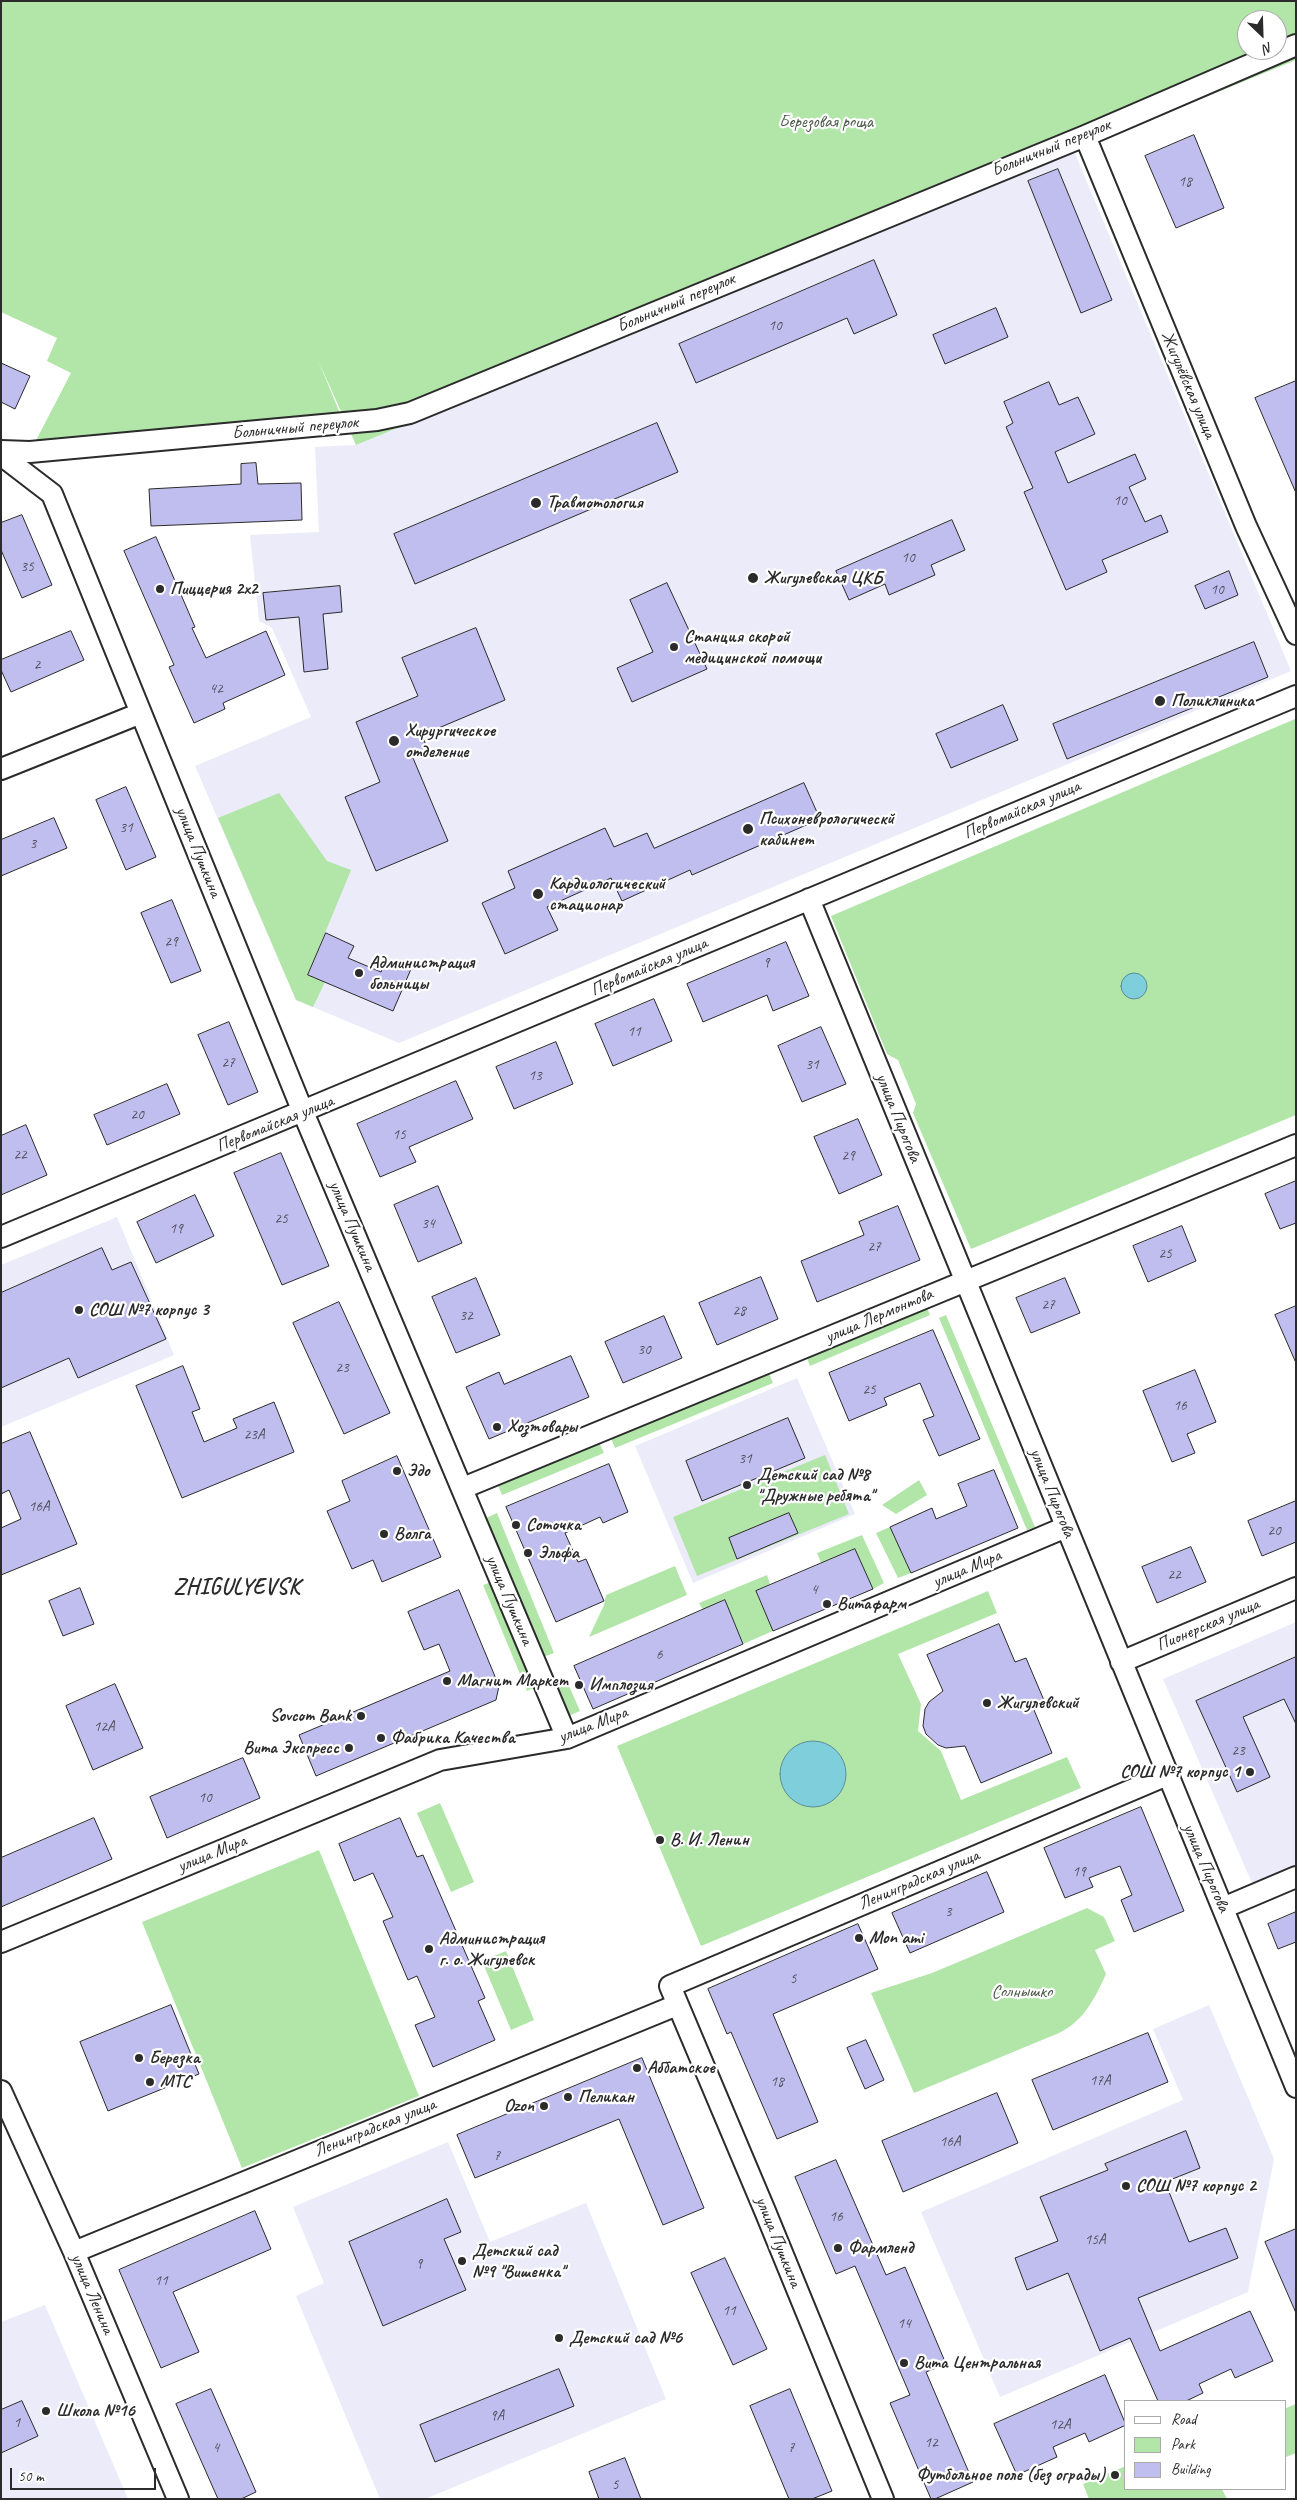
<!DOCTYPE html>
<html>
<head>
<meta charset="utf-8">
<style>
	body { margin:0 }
	#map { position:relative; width:1297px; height:2500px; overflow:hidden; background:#fff; font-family:Caveat,sans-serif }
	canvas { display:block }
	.frame { position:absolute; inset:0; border:2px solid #2b2b2b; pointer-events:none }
	.legend { position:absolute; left:1124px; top:2400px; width:162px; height:90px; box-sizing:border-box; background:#fff; border:1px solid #aaa; margin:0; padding:6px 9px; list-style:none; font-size:15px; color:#2b2b2b }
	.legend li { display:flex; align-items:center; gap:10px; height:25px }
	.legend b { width:25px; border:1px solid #aaa }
	.north { position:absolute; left:1237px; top:10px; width:50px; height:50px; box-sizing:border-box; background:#fff; border:1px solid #aaa; border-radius:50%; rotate:156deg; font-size:14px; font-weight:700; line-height:20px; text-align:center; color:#2b2b2b }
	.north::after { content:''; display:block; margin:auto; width:18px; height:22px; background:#2b2b2b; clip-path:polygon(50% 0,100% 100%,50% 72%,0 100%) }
	.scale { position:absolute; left:10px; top:2468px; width:146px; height:22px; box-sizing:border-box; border:2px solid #2b2b2b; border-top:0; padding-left:6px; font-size:15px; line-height:18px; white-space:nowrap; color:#2b2b2b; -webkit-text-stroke:4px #fff; paint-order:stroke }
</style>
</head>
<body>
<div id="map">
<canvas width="1297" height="2500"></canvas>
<div class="frame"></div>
<ul class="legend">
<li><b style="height:6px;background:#fff"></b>Road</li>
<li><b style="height:14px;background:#b1e6a8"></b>Park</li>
<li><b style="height:14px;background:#c0bdef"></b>Building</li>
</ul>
<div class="north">N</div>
<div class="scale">50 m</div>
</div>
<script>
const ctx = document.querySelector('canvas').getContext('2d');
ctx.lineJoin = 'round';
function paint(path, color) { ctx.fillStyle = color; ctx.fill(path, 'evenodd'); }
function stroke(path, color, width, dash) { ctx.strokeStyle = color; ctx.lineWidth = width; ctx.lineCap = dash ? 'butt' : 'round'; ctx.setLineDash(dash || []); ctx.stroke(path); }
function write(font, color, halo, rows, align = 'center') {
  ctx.font = font + ' Caveat,sans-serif'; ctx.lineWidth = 4.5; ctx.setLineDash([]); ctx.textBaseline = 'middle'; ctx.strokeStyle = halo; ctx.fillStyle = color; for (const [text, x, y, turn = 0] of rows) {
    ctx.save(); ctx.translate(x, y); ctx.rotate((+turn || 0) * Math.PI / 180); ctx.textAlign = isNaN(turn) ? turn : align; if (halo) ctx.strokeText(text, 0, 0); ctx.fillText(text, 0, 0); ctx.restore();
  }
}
const built = new Path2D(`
	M1074,151L1291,671L399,1043L296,1000L195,766L311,717L272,628L259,621L250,535L319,532L315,447L356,445Z
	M117,1217L174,1355L1,1427V1265Z
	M797,1378L855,1514L693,1583L635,1446Z
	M1296,1622V1865L1252,1883L1163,1679Z
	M1209,2005L1274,2159L1248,2292L1000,2397L921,2212L1183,2100L1153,2029Z
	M448,2142L490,2242L586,2203L666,2399L425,2499H380L296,2296L324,2283L293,2207Z
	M45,2305L128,2499H1V2322Z`);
const green = new Path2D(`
	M1,1H1296V60L356,445L318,360L344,423L30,452L71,373L47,361L57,338L1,312ZM1247,20H1277V50H1247Z
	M1295,719L1296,1115L971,1249L913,1113L916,1104L898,1060L887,1054L831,916Z
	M279,793L327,861L351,870L308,974L325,982L313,1007L296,1000L218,818Z
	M926,1305L930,1315L810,1366L806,1355Z
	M946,1315L1035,1527L1027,1530L939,1318Z
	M768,1371L773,1383L615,1448L610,1436Z
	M599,1442L604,1453L502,1495L497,1483Z
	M825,1455L849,1514L697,1576L673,1517Z
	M919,1480L927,1495L896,1514L882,1505Z
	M497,1513L554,1653L540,1658L484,1519Z
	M890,1527L911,1573L898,1578L876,1533Z
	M862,1535L884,1583L873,1589L855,1549L821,1563L817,1553Z
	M675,1566L687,1595L589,1637L604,1605L606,1595Z
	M767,1575L770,1584L756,1592L773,1631L743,1644L725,1600L703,1610L699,1603Z
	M497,1580L540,1685L527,1691L483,1585Z
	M988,1591L997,1613L898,1654L921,1704L918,1731L941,1751L961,1800L1067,1757L1081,1788L701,1946L617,1746Z
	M566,1679L580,1711L562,1719L548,1687Z
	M440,1803L474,1882L451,1892L417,1813Z
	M319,1850L419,2096L242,2168L142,1922Z
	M1087,1908L1104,1917L1115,1941L1095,1950L1106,1974C1095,1998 1084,2021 1059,2033L914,2093L871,1993L932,1973Z
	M506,1951L534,2020L511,2030L482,1961Z
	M1296,2404V2453L1286,2457V2408Z
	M1126,2466V2489H1222L1227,2499H1089L1083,2484Z`);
const water = new Path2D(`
	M1121 986a13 13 0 1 1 26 0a13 13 0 1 1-26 0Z
	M780 1774a33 33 0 1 1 66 0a33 33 0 1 1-66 0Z`);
const building = new Path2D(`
	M1194,135L1224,208L1176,228L1145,156Z
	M1058,169L1112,300L1081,313L1028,181Z
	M874,260L897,315L854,334L847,318L696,383L679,344Z
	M996,308L1008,337L945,364L933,335Z
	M1,363L30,376L15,409L1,402Z
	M1296,381V493L1255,398Z
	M1049,382L1059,405L1078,397L1095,434L1055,452L1068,483L1135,454L1146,479L1129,487L1145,522L1161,515L1168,532L1102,560L1107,572L1066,590L1024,492L1033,488L1006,427L1013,423L1004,402Z
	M657,423L678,472L415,584L394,534Z
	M256,463L258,484L301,483L302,520L151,526L149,489L241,484V464Z
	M22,515L52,585L22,598L1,550V523Z
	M952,520L965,550L931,565L935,575L889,595L885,584L849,600L836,571Z
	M156,537L195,627L192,628L206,658L266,631L285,675L223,703L225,709L194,723L169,667L174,665L124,551Z
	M1229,571L1238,595L1205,609L1195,586Z
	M667,583L707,669L632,702L617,668L653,652L630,600Z
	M340,586L342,612L323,614L328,669L304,672L299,617L266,620L263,593Z
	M476,628L505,700L422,735L428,751L413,758L448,841L376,871L345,797L380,782L356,722L418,696L402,658Z
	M71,631L84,660L11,692L1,670V660Z
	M1254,642L1268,677L1067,759L1053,724Z
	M1003,705L1018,740L951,768L936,734Z
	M804,783L820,819L692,875L690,870L622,901L611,878L547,907L558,930L505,954L482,903L515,888L508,871L605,828L614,847L647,833L654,848Z
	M126,787L156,857L126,870L96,800Z
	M54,818L67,848L1,876V840Z
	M172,900L201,971L171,983L141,913Z
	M326,933L354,946L348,958L381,972L387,959L411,969L393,1011L308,975Z
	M786,942L809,996L773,1011L767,995L703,1022L687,984Z
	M654,999L672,1041L613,1066L595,1024Z
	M229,1022L258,1092L228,1105L198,1035Z
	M821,1027L846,1084L802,1102L778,1046Z
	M556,1042L573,1084L514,1109L496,1067Z
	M456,1081L473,1119L409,1147L416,1162L380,1177L357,1124Z
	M167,1084L180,1114L107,1145L94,1115Z
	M858,1119L882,1175L839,1194L814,1137Z
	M26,1125L47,1175L1,1195V1136Z
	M281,1153L329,1266L282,1285L234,1173Z
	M1296,1181V1223L1280,1229L1265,1194Z
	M438,1186L462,1243L418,1262L394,1205Z
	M195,1195L214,1236L156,1263L137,1222Z
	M898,1206L920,1260L817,1302L801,1261L864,1235L859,1222Z
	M1182,1226L1196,1261L1148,1282L1133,1246Z
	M102,1248L112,1270L131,1262L166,1339L78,1378L69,1358L1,1388V1293Z
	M761,1277L778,1319L717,1345L699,1303Z
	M476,1278L500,1335L456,1353L432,1297Z
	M1065,1278L1080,1313L1031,1333L1016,1298Z
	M339,1302L390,1413L344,1434L293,1323Z
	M1296,1306V1363L1275,1315Z
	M664,1316L682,1358L623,1383L605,1342Z
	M933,1330L980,1439L939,1456L923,1420L934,1416L920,1383L884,1398L887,1405L849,1421L829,1373Z
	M571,1356L589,1397L489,1439L466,1387L499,1372L504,1384Z
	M183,1366L200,1409L192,1412L204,1442L237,1428L233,1419L274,1402L294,1452L182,1498L136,1386Z
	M1195,1370L1216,1422L1187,1434L1195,1453L1172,1462L1143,1391Z
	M788,1418L805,1458L702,1501L686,1461Z
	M30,1432L77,1544L1,1575V1528L21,1519L9,1490L1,1494V1444Z
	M397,1456L441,1557L382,1582L373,1560L352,1569L327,1511L350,1501L342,1481Z
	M609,1464L628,1512L603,1523L600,1517L565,1533L578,1562L586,1559L604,1601L556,1622L506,1507Z
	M994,1470L1018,1528L911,1573L890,1527L932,1508L936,1519L967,1506L958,1484Z
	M1296,1501V1542L1262,1556L1248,1521Z
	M789,1513L798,1533L737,1559L729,1538Z
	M1191,1547L1206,1582L1157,1603L1142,1567Z
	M855,1549L873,1589L773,1631L756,1591Z
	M80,1588L94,1624L63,1636L49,1601Z
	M459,1590L499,1686L496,1700L316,1776L299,1735L450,1671L439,1644L424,1650L408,1612Z
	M725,1600L743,1644L593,1709L574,1666Z
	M999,1624L1015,1662L1026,1658L1046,1705L1034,1710L1052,1753L981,1783L965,1746L946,1748L938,1745L926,1734L923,1726L925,1709L929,1702L943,1691L927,1655Z
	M1296,1657V1724L1284,1699L1243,1717L1270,1777L1237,1792L1196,1701Z
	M115,1684L143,1748L93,1770L66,1706Z
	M243,1758L260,1798L167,1838L150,1797Z
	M1141,1807L1184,1911L1134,1932L1121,1900L1132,1895L1120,1866L1089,1878L1093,1887L1065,1898L1044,1848Z
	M94,1818L112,1859L1,1907V1858Z
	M400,1818L417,1857L423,1855L485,1998L478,2001L495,2040L433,2067L415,2025L435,2017L417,1976L408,1980L383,1921L393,1917L373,1873L354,1881L339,1844Z
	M987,1872L1004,1912L910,1953L892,1913Z
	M1296,1912V1942L1278,1949L1268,1924Z
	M858,1924L878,1969L773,2014L818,2122L777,2139L731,2032L727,2034L708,1989Z
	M171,2005L199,2074L108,2111L80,2042Z
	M1148,2033L1168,2082L1053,2130L1032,2080Z
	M866,2040L884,2080L865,2089L847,2048Z
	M642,2058L704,2208L663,2225L619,2119L475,2178L457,2135Z
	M997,2093L1018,2143L903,2192L882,2141Z
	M1186,2131L1200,2168L1165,2182L1189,2242L1226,2228L1238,2258L1138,2298L1160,2351L1250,2311L1273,2361L1235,2378L1231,2369L1199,2384L1203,2393L1186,2401H1158L1130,2338L1100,2351L1068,2273L1027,2290L1015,2258L1058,2241L1040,2197L1108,2170L1105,2164Z
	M836,2160L886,2275L905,2267L946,2364L926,2372L973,2482L935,2499H931L890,2403L910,2395L855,2266L836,2274L795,2177Z
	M447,2199L461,2232L444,2239L466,2290L383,2326L349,2242Z
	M255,2211L271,2249L173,2292L199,2352L161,2368L119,2270Z
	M1296,2229V2313L1265,2242Z
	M725,2258L767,2349L733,2365L691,2273Z
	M559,2369L574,2406L435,2462L420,2425Z
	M1105,2375L1126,2425L1089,2442L1085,2433L1053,2447L1057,2457L1017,2475L994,2424Z
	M211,2389L256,2492L241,2499H218L176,2404Z
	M790,2389L832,2491L812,2499H789L750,2406Z
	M22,2401L38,2436L1,2453V2410Z
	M625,2458L641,2499H599L589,2472Z`);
const minor = new Path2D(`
	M1085,136L1246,526L1296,634
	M1,451L30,452L377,420L410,413L1085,136L1296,45
	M1,455L52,494L303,1112L567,1738
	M1,769L141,713
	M809,899L1296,2087
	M1,1237L1296,696
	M463,1488L1296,1145
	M1121,1662L1296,1588
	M1223,1908L1296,1877
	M1,1942L440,1760L567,1738L1066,1527
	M1,2091L74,2252L178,2499
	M74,2252L677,2005
	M883,2499L765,2211L670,1986L1167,1775`);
const markers = [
	[536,503,6,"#2b2b2b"],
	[753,578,6,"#2b2b2b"],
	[160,589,5,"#2b2b2b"],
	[674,647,5,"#2b2b2b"],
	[1160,701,6,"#2b2b2b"],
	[394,741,6,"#2b2b2b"],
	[748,829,6,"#2b2b2b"],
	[538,894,6,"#2b2b2b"],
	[359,973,5,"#2b2b2b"],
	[79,1310,5,"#2b2b2b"],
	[497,1427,5,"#2b2b2b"],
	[397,1471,5,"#2b2b2b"],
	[747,1485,5,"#2b2b2b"],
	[516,1525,5,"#2b2b2b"],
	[384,1534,5,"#2b2b2b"],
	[528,1553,5,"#2b2b2b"],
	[827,1604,5,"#2b2b2b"],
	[447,1681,5,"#2b2b2b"],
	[579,1685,5,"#2b2b2b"],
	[987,1703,5,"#2b2b2b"],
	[361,1716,5,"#2b2b2b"],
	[381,1738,5,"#2b2b2b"],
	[349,1748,5,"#2b2b2b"],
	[1250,1772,5,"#2b2b2b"],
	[660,1840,5,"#2b2b2b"],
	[859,1938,5,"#2b2b2b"],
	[429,1949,5,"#2b2b2b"],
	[139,2058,5,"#2b2b2b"],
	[637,2068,5,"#2b2b2b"],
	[150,2082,5,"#2b2b2b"],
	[568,2097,5,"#2b2b2b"],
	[544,2106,5,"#2b2b2b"],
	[1126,2186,5,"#2b2b2b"],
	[838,2248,5,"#2b2b2b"],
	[462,2261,5,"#2b2b2b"],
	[559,2338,5,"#2b2b2b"],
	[904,2363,5,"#2b2b2b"],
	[46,2411,5,"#2b2b2b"],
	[1115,2475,5,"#2b2b2b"]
];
const numberNames = [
	["18",1185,182],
	["10",775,326],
	["10",1120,501],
	["10",908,558],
	["35",27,567],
	["10",1217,590],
	["2",37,665],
	["42",216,689],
	["31",126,828],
	["3",33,844],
	["29",171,942],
	["9",766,963],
	["11",634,1032],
	["27",228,1063],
	["31",812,1065],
	["13",535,1076],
	["20",137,1115],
	["15",399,1135],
	["22",20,1155],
	["29",848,1156],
	["25",281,1219],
	["34",428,1224],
	["19",176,1229],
	["27",874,1247],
	["25",1165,1254],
	["27",1048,1305],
	["28",739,1311],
	["32",466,1316],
	["30",644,1350],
	["23",342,1368],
	["25",869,1390],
	["16",1180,1406],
	["23А",254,1435],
	["31",745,1459],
	["16А",39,1507],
	["20",1274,1531],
	["22",1174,1575],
	["4",814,1590],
	["6",659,1655],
	["12А",104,1727],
	["23",1238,1751],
	["10",205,1798],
	["19",1079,1872],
	["3",948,1912],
	["5",793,1979],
	["17А",1100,2081],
	["18",777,2082],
	["16А",950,2142],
	["7",497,2156],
	["16",836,2217],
	["15А",1095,2240],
	["9",419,2264],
	["11",161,2281],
	["11",729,2311],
	["14",904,2324],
	["9А",497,2416],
	["1",17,2423],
	["12А",1060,2425],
	["12",931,2443],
	["4",216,2448],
	["7",791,2448],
	["5",615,2485]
];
const parkNames = [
	["Березовая роща",826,122],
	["Солнышко",1022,1992]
];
const streetNames = [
	["Больничный переулок",1051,148,-22],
	["Больничный переулок",676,303,-23],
	["Жигулёвская улица",1188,385,67],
	["Больничный переулок",295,428,-5],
	["Первомайская улица",1022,810,-23],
	["улица Пушкина",198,852,68],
	["Первомайская улица",649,967,-23],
	["улица Пирогова",898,1118,68],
	["Первомайская улица",275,1124,-22],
	["улица Пушкина",352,1226,67],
	["улица Лермонтова",879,1316,-23],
	["улица Пирогова",1052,1493,68],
	["улица Мира",967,1569,-23],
	["улица Пушкина",509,1600,67],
	["Пионерская улица",1208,1625,-23],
	["улица Мира",593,1725,-21],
	["улица Мира",212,1854,-22],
	["улица Пирогова",1206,1868,67],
	["Ленинградская улица",919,1880,-23],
	["Ленинградская улица",375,2128,-22],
	["улица Пушкина",778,2242,68],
	["улица Ленина",92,2294,67]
];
const poiNames = [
	["Травмотология",547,503],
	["Жигулевская ЦКБ",764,578],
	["Пиццерия 2х2",170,589],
	["Станция скорой",684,637],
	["медицинской помощи",684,658],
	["Поликлиника",1171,701],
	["Хирургическое",405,731],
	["отделение",405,752],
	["Психоневрологическй",759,819],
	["кабинет",759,840],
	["Кардиологический",549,884],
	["стационар",549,905],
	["Администрация",369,963],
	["больницы",369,984],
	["СОШ №7 корпус 3",89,1310],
	["Хозтовары",507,1427],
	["Эдо",407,1471],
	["Детский сад №8",757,1475],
	["\"Дружные ребята\"",757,1496],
	["Соточка",526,1525],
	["Волга",394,1534],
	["Эльфа",538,1553],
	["Витафарм",837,1604],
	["Магнит Маркет",457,1681],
	["Имплозия",589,1685],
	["Жигулевский",997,1703],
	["Sovcom Bank",351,1716,"right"],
	["Фабрика Качества",391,1738],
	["Вита Экспресс",339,1748,"right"],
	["СОШ №7 корпус 1",1240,1772,"right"],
	["В. И. Ленин",670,1840],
	["Mon ami",869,1938],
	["Администрация",439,1939],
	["г. о. Жигулевск",439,1960],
	["Березка",149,2058],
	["Аббатское",647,2068],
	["МТС",160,2082],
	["Пеликан",578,2097],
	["Ozon",534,2106,"right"],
	["СОШ №7 корпус 2",1136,2186],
	["Фармленд",848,2248],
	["Детский сад",472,2251],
	["№9 \"Вишенка\"",472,2272],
	["Детский сад №6",569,2338],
	["Вита Центральная",914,2363],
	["Школа №16",56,2411],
	["Футбольное поле (без ограды)",1105,2475,"right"]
];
const districtNames = [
	["ZHIGULYEVSK",237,1588]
];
paint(built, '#ecebfa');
paint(green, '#b1e6a8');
paint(water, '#7fcedc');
stroke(water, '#5d8d95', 1);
paint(building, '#c0bdef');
stroke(building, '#2b2b2b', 1);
stroke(minor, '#2b2b2b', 24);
stroke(minor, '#fff', 20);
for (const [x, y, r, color] of markers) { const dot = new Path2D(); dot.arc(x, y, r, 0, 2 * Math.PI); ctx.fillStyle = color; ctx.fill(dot); stroke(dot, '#fff', 2); }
write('15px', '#50505c', null, numberNames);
write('18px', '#4c5a4a', '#fff', parkNames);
write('18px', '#2b2b2b', '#fff', streetNames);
write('bold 18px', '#2b2b2b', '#fff', poiNames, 'left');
ctx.letterSpacing = '1px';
write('bold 22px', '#2b2b2b', '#fff', districtNames);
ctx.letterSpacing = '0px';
</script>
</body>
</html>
